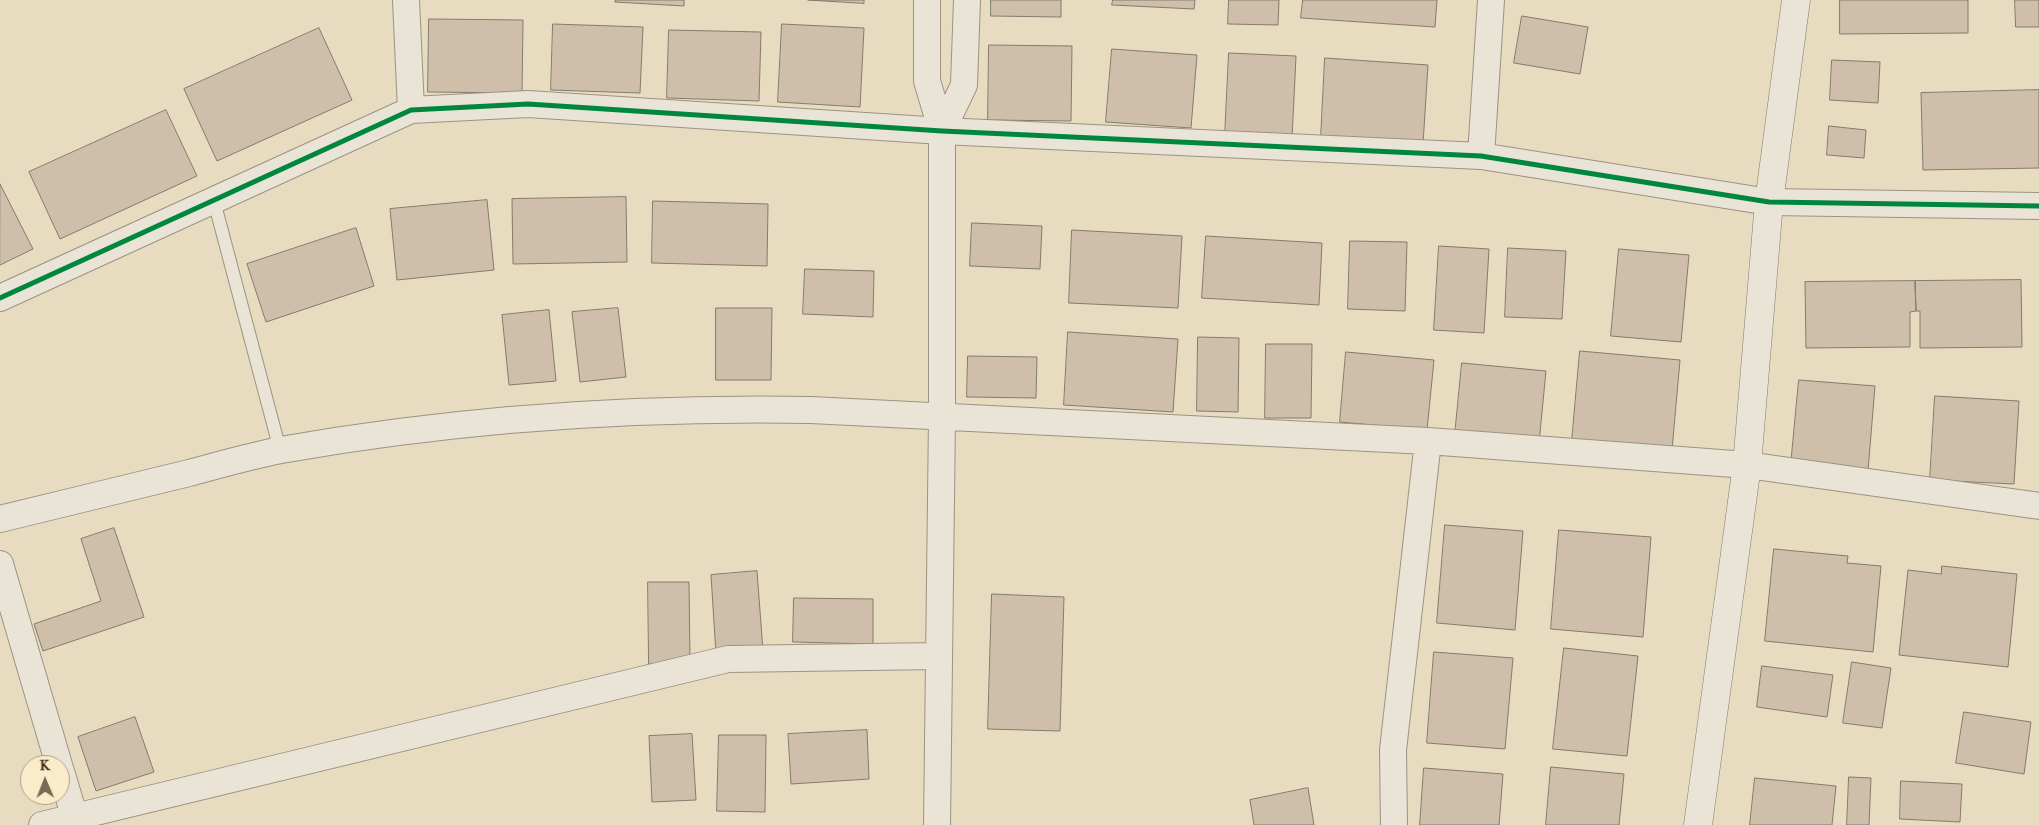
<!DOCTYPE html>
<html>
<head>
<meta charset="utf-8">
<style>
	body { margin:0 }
	#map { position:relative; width:2039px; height:825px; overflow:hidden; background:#e7dbc0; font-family:"IM FELL French Canon",serif }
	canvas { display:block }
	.north { position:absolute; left:20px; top:755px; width:50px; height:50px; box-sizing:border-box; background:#faeccb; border:1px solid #aea085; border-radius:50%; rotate:359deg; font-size:14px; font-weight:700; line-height:20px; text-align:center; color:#3c2e1d }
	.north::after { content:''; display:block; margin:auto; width:18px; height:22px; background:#786b56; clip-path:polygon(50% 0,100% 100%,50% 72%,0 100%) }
</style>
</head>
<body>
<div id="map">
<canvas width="2039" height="825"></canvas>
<div class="north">K</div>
</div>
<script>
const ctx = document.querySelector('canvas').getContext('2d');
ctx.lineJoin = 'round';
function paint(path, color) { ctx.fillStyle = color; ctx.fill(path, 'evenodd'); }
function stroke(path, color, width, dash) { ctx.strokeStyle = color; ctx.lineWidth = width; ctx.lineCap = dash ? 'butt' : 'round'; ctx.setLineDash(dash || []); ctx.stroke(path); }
const building = new Path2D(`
	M616,0H684V6L615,2Z
	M808,0H864V3Z
	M991,0H1061V17L991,16Z
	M1113,0H1195L1194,9L1112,5Z
	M1229,0H1279L1278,25L1228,24Z
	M1303,0H1437L1435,27L1301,18Z
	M1840,0H1968V33L1840,34Z
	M2015,0H2039V27H2016Z
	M1522,16L1588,27L1580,74L1514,63Z
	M429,19L523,20L522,93L428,92Z
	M553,24L643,27L640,93L551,90Z
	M782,24L864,28L860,107L778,102Z
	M319,28L352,100L217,161L184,89Z
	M669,30L761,32L759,101L667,98Z
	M989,45L1072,46L1071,121L988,120Z
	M1112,49L1197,55L1191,128L1106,122Z
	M1229,53L1296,56L1292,139L1225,136Z
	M1325,58L1428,65L1423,144L1321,138Z
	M1832,60L1880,62L1878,103L1830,100Z
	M2039,90V168L1923,170L1921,93Z
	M166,110L197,176L60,239L29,172Z
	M1829,126L1866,130L1864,158L1827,155Z
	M0,184L33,249L0,265Z
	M626,197L627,262L513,264L512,199Z
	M487,200L494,270L397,280L390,209Z
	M653,201L768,204L767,266L652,263Z
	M972,223L1042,226L1040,269L970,266Z
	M356,228L374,286L266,322L247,264Z
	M1072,230L1182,236L1178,308L1069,303Z
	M1206,236L1322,243L1319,305L1202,298Z
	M1350,241L1407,242L1405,311L1348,309Z
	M1439,246L1489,249L1484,333L1434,330Z
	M1508,248L1566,251L1562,319L1505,317Z
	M1619,249L1689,255L1681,342L1611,336Z
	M805,269L874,271L873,317L803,314Z
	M2021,280L2022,347L1920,348V311H1916L1915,281Z
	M1915,281L1916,311L1910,312V347L1806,348L1805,282Z
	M618,308L626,377L580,382L572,312Z
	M716,308H772L771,380H716Z
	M549,310L556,381L509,385L502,315Z
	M1068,332L1178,339L1173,412L1064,405Z
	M1198,337L1239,338L1238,412L1197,411Z
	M1266,344H1312L1311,418H1265Z
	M1580,351L1680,360L1672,450L1572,441Z
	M1346,352L1434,360L1427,430L1340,422Z
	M968,356L1037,357L1036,398L967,397Z
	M1462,363L1546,371L1539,443L1455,435Z
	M1799,380L1875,386L1868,471L1791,465Z
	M1935,396L2019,401L2014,484L1930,480Z
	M1445,525L1523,531L1515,630L1437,623Z
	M114,528L144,617L43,651L34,624L101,601L81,539Z
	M1559,530L1651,537L1643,637L1551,629Z
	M1774,549L1848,556L1847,563L1881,566L1873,652L1765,641Z
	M1942,566L2017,574L2008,667L1899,655L1908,570L1941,574Z
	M757,571L763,651L716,654L711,575Z
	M648,582H689L690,663L649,664Z
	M992,594L1064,597L1060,731L988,729Z
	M794,598L873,599V644L793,642Z
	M1564,648L1638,656L1627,756L1553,749Z
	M1434,652L1513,658L1505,749L1427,743Z
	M1852,662L1891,668L1882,728L1843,723Z
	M1762,666L1833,675L1827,717L1757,707Z
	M1964,712L2031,722L2024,774L1956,763Z
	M135,717L154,772L96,791L78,737Z
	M867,730L869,779L791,784L788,734Z
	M692,734L696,800L652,802L649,736Z
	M719,735H766L765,812L717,811Z
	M1551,767L1624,774L1619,825H1546Z
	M1424,768L1503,774L1499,825H1420Z
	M1849,777L1871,778L1869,825H1847Z
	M1755,778L1836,786L1832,825H1750Z
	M1901,781L1962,784L1960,822L1900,819Z
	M1308,788L1314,825H1254L1250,800Z`);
const lane = new Path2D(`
	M214,201L280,450`);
const street = new Path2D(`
	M406,0L411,110
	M927,0V81L942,131V417L937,825
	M942,131L964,85L967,0
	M1481,156L1491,0
	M0,298L411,110L528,104L942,131L1481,156L1769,202L2039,206
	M0,519C63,504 126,488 189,473C219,465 250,456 281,450C456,419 634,407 811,410L1428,441L1747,465L2039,506
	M0,564L59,765
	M60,768L77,825
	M42,825L728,659L939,656
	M1394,825L1393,750L1428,441`);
const secondary = new Path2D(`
	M1698,825L1747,465L1769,202L1796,0`);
const cycleway = new Path2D(`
	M0,298L411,110L528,104L942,131L1481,156L1769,202L2039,206`);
paint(building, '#cfbfaa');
stroke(building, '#837b6c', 1);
stroke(lane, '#9c9382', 14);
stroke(street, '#9c9382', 28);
stroke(secondary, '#837b6c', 29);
stroke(lane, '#eae4d6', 12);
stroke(street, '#eae4d6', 26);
stroke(secondary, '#eae4d6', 28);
stroke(cycleway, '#00873e', 5);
</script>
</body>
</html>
